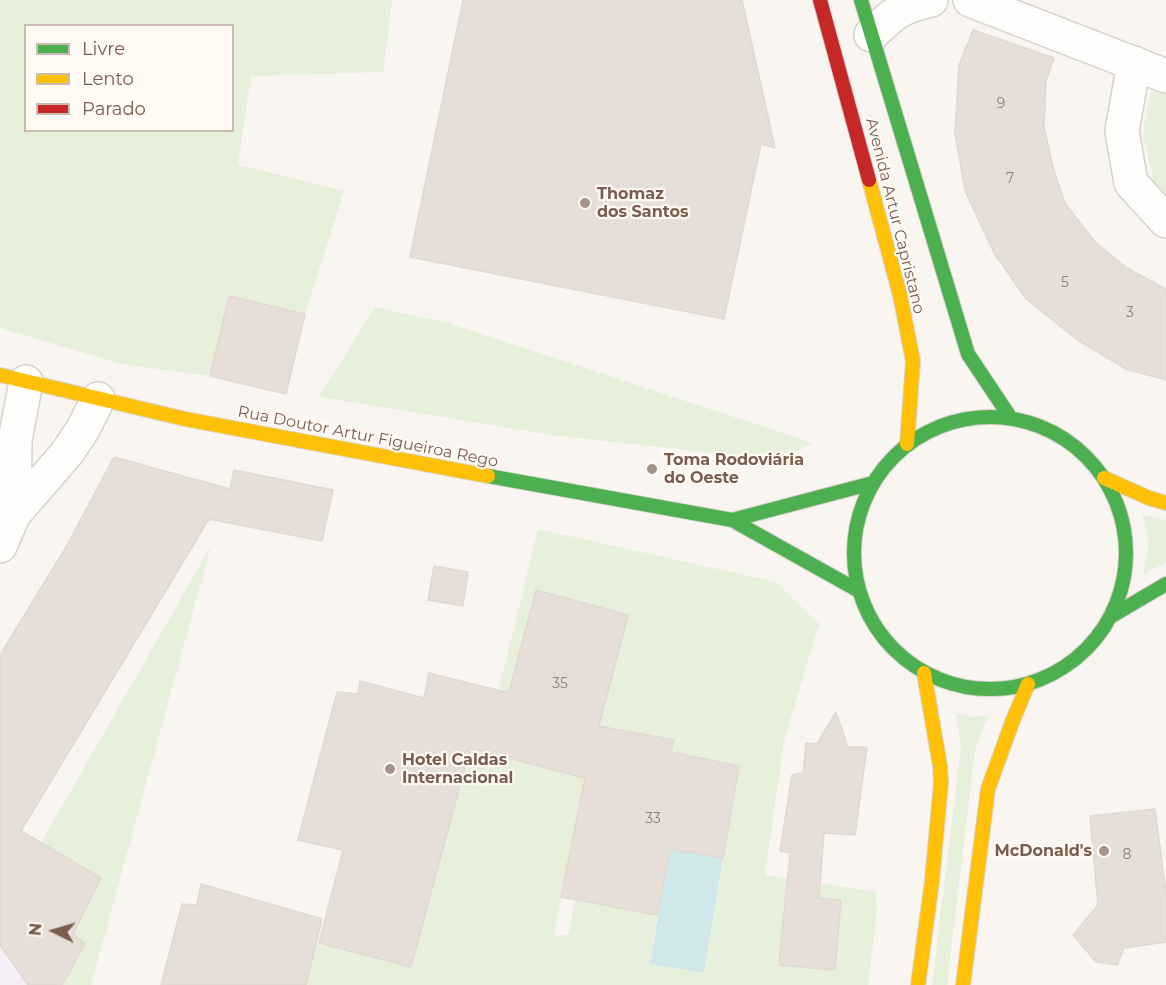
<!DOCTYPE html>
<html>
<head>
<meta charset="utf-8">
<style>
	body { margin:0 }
	#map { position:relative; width:1166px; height:985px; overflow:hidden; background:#f9f5f0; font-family:Montserrat,sans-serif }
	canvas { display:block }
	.legend { position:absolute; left:24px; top:24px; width:210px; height:108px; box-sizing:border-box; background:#fffaf3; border:2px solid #cabbb1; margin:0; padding:8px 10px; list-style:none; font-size:18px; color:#7a5c4d }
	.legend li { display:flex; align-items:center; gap:12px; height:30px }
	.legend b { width:30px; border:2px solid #cabbb1 }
	.north { position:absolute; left:24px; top:901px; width:60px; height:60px; -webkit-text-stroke:4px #fffaf3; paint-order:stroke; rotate:275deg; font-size:16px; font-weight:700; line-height:24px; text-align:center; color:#7a5c4d }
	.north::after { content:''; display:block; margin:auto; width:21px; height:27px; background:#7a5c4d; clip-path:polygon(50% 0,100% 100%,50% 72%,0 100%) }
</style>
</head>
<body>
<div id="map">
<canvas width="1166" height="985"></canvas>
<ul class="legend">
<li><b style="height:8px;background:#4caf50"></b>Livre</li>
<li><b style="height:8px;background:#ffc107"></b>Lento</li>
<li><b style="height:8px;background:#c62828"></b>Parado</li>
</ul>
<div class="north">N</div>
</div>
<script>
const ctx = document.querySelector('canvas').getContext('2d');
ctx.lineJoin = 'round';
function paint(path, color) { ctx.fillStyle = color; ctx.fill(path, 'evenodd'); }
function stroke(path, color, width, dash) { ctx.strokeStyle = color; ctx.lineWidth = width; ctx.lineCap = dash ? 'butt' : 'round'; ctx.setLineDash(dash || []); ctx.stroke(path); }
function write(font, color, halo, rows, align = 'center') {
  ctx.font = font + ' Montserrat,sans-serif'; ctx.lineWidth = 4.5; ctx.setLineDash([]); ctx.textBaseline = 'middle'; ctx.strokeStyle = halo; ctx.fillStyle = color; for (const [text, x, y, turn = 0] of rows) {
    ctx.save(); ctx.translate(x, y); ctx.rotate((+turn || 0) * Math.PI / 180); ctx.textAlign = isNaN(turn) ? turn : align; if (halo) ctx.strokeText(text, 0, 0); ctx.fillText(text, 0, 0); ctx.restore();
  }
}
const education = new Path2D(`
	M0,945L28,985H0Z`);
const green = new Path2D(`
	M0,0H392L383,72L251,76L238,165L344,191L305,314L229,296L210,376L122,364L0,328ZM26,26H232V130H26Z
	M1153,84L1166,89V194L1154,183L1143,137L1145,119Z
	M375,307L448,323L813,443L777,460L559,436L319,397Z
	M1142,515L1166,520V562L1143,575L1149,541Z
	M538,529L776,582L819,624L784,741L765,875L876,892L877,911L868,985H306L316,943L411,967L486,687L499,689ZM537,591L628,615L584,778L494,754ZM674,740L671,752L739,766L704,973L650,964L657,915L575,900L569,934L554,936L585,779L631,789ZM786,895L841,900L835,969Z
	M211,546L91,985H62L85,944L73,934L100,878L41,843Z
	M956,713L972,717L988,716L975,750L947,985H932L961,747Z`);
const water = new Path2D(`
	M669,849L723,858L704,973L650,964Z`);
const building = new Path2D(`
	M463,0H742L775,148L761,144L724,319L410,257Z
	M973,30L1054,58L1046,81L1044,127L1053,168L1065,203L1095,242L1127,268L1166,289V380L1126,369L1076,339L1026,299L994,253L965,191L955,133L959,65Z
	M229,296L305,314L286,394L210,376Z
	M114,457L230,489L234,470L333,490L322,541L209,519L21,831L101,878L73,934L85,944L62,985H28L0,945V655L66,547Z
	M434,566L468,572L463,606L428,600Z
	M536,590L628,615L599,726L674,740L671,752L739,766L723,858L670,849L657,915L561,897L585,778L470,748L411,967L319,943L343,850L298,840L337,692L358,694L360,681L424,698L429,673L509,693Z
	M836,712L848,747H867L855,835L824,833L819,898L841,900L835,970L779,965L790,853L780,851L792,775L803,773L806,743L817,744Z
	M1155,809L1166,893V942L1124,948L1117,965L1096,962L1073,935L1098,905L1090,816Z
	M201,884L322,919L306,985H161L182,904L197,905Z`);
const street = new Path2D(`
	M970,0L1166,76
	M871,35C894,13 900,7 931,0
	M1134,63L1122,131L1131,183L1166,221
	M14,514L15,440L26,382
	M0,546L14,514L67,453L83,429L98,399`);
const fast = new Path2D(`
	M861,0L968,354L1010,417
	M854 553a136 136 0 1 1 272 0a136 136 0 1 1-272 0Z
	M488,476L732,520L859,591
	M732,520L873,483
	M1110,617L1166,584`);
const slow = new Path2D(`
	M869,180L900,295L913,361L907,444
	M0,375L185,419L488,476
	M1104,478L1149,498L1166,503
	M918,985L932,881L941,783L940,766L924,673
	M963,985L988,789L1013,720L1028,684`);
const jam = new Path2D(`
	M820,0L869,180`);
const markers = [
	[585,203,6,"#a69286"],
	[652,469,6,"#a69286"],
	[390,769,6,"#a69286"],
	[1104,851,6,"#a69286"]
];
const numberNames = [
	["9",1001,104],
	["7",1010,179],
	["5",1065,283],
	["3",1130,313],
	["35",560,684],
	["33",653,819],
	["8",1127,855]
];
const poiNames = [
	["Thomaz",597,194],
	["dos Santos",597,212],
	["Toma Rodoviária",664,460],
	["do Oeste",664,478],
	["Hotel Caldas",402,760],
	["Internacional",402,778],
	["McDonald's",1092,851,"right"]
];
const streetNames = [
	["Avenida Artur Capristano",895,216,76],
	["Rua Doutor Artur Figueiroa Rego",368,437,11]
];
paint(education, '#f6eef6');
paint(green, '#e7f0db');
paint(water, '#d0e8ea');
paint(building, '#e6ded7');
stroke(building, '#e2d8d2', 1.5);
stroke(street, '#d7d1cb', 36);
stroke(fast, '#d9d2cb', 16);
stroke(slow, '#d9d2cb', 16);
stroke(jam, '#d9d2cb', 16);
stroke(street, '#fefefd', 33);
stroke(fast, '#4caf50', 14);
stroke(slow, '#ffc107', 14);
stroke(jam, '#c62828', 14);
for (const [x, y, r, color] of markers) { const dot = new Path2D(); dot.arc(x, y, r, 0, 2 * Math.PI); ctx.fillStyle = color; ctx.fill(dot); stroke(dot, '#fffaf3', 2); }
write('14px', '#977e72', null, numberNames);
write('bold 16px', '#7a5c4d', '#fffaf3', poiNames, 'left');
write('16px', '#7a5c4d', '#fffaf3', streetNames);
</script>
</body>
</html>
